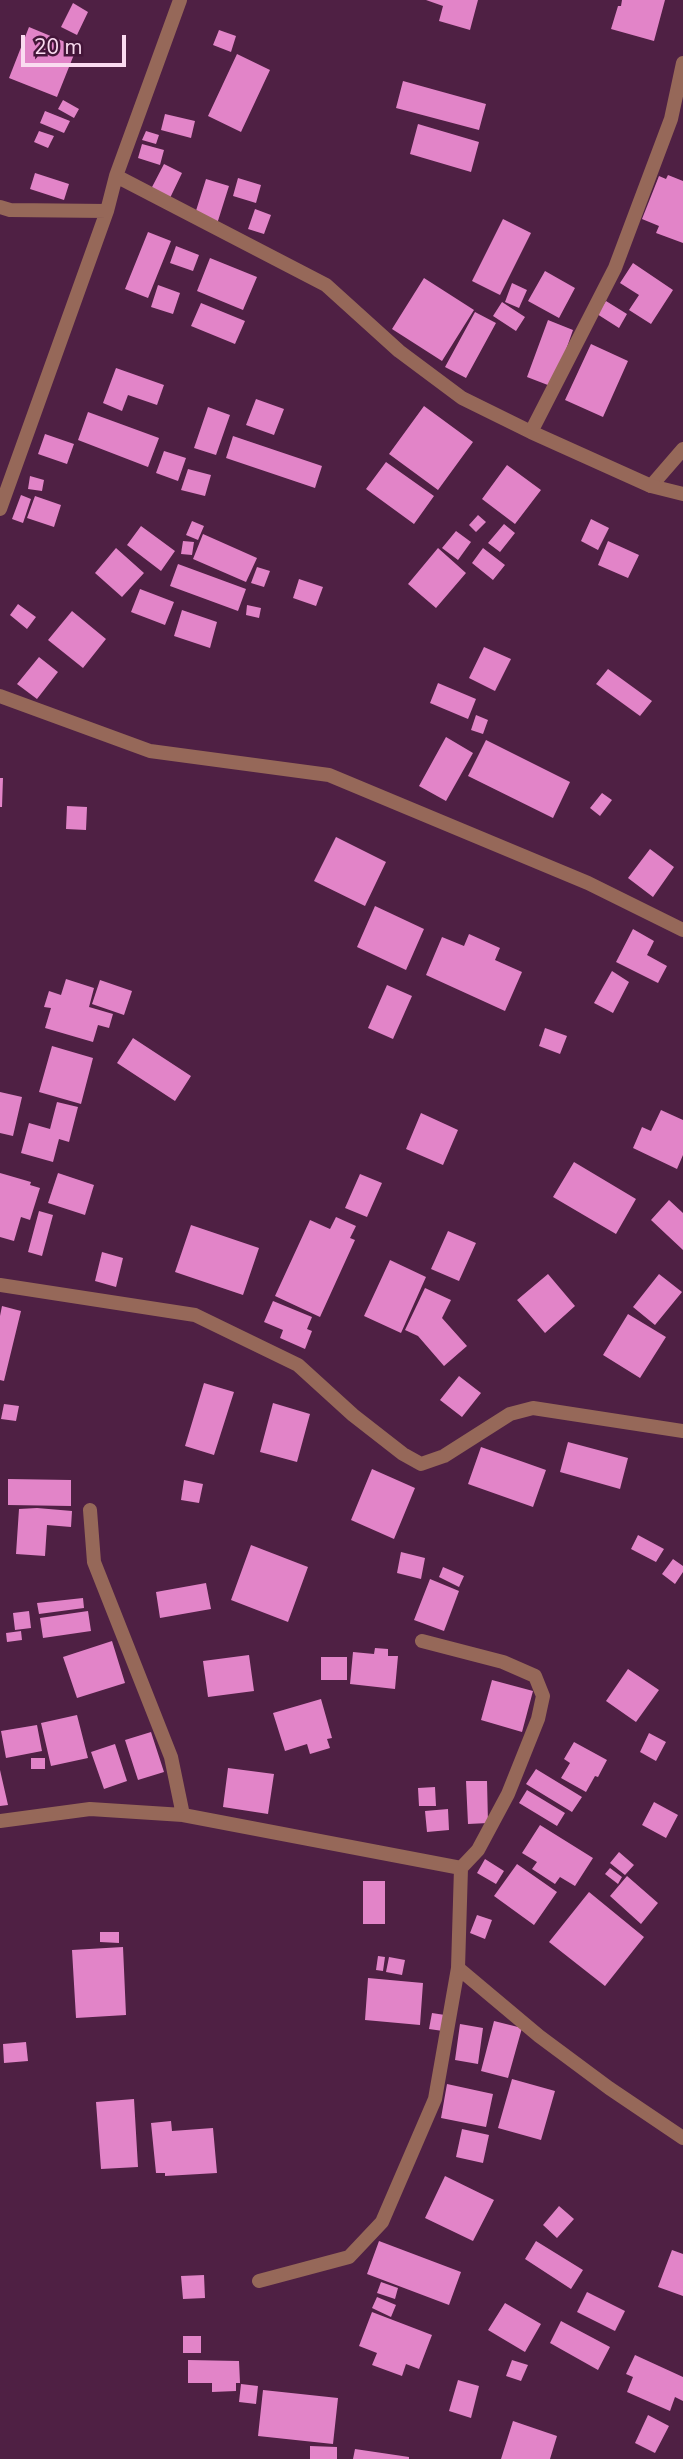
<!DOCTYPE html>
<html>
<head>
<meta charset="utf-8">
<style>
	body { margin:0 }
	#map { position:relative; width:683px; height:2459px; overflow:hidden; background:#4f2044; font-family:"Nunito Sans",sans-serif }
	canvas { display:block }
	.scale { position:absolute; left:21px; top:35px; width:105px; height:32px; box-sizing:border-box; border:4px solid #fadbf0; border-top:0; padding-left:9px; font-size:21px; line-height:24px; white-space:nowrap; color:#fadbf0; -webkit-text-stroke:5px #441639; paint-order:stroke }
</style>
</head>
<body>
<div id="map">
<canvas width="683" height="2459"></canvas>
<div class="scale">20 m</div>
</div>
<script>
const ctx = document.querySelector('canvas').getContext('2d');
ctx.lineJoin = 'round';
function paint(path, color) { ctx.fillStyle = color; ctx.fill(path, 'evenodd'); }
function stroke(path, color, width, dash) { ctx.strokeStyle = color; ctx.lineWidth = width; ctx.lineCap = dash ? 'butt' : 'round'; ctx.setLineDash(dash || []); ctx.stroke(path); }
const building = new Path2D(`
	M426,0H478L470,30L439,21L443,6Z
	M622,0H665L654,41L611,29L618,6H621Z
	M73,3L88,12L77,35L61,27Z
	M29,27L77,47L57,97L9,78Z
	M219,30L236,36L231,52L213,45Z
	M237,54L270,70L241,132L208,116Z
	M403,81L486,104L479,130L396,108Z
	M63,100L79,109L74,118L58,109Z
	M45,111L70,121L64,133L40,123Z
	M165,114L195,121L191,138L161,130Z
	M418,124L479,142L471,172L410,154Z
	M39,131L54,136L48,148L34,142Z
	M146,131L159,135L156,144L142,140Z
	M142,144L164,150L160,165L138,158Z
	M164,164L182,173L170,198L151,189Z
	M35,173L69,184L64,200L30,189Z
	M668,175L683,181V243L656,233L659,226L642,219L659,176L666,179Z
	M238,178L261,185L256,203L233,196Z
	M206,179L229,186L217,224L194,217Z
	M255,209L271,215L264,234L248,229Z
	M503,219L531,233L500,295L472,281Z
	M148,232L171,241L148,298L125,289Z
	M176,246L199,255L193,271L170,263Z
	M210,258L257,277L243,310L197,291Z
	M633,263L673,290L651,324L629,310L639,295L620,283Z
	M545,271L575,288L559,318L528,301Z
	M424,278L474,310L442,361L392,329Z
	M512,283L527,290L519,308L505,302Z
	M158,285L180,293L173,314L151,307Z
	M606,301L627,314L619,328L597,314Z
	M502,302L525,317L516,331L493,316Z
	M201,303L245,321L235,344L191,326Z
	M475,312L496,323L466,378L445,367Z
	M548,320L573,330L553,387L527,377Z
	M591,344L628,361L603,417L565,400Z
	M116,368L164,385L157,405L128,395L122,411L103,403Z
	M256,399L284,409L274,435L246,425Z
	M424,406L473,442L438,490L389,454Z
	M208,407L230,415L216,455L194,448Z
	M88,412L159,438L148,467L78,440Z
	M45,434L74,444L67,464L38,454Z
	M233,436L322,466L315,488L226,458Z
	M164,451L186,458L178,481L156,473Z
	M386,462L434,496L414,524L366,489Z
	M507,465L541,490L515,524L482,499Z
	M188,469L211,475L205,496L181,490Z
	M30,476L44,480L42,491L28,489Z
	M21,495L31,499L23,523L12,519Z
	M35,496L61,505L54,527L27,518Z
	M478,515L486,522L476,532L469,525Z
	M591,519L609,528L598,550L581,541Z
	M192,521L204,526L198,540L186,535Z
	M504,524L515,533L500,552L488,543Z
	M141,526L175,551L161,571L127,545Z
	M456,531L471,542L458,560L442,548Z
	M203,534L257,558L246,582L193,559Z
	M183,541L194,542L192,555L181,554Z
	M608,541L639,555L628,578L598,565Z
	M116,548L144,573L122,597L95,573Z
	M438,548L466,573L436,608L408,584Z
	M483,548L505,565L493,580L472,563Z
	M178,564L246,589L238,611L170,586Z
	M257,567L270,571L264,587L251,583Z
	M299,579L323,587L316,606L293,598Z
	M140,589L174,602L165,625L131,612Z
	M18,604L36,617L27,629L10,615Z
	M247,605L261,608L259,618L246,615Z
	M182,610L217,622L210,648L174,636Z
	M72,611L106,639L83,668L48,640Z
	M484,647L511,659L495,691L469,678Z
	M39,657L58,672L37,699L17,684Z
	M608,669L652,701L640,716L596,684Z
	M438,683L476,699L468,719L430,703Z
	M476,715L488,720L483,734L471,730Z
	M446,737L473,753L446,801L419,786Z
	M486,740L570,782L553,818L468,776Z
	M0,778H3L2,807H0Z
	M602,793L612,800L600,816L590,808Z
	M67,806L87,807L86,830L66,829Z
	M336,837L386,862L365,906L314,881Z
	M650,849L674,867L653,897L628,878Z
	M375,906L424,929L406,970L357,947Z
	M633,929L654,941L647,955L667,966L658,983L616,962Z
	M469,934L500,948L495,960L522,972L505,1011L426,975L442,937L464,946Z
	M612,971L629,982L613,1013L594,1003Z
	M66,979L94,988L89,1007L113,1014L109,1028L98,1025L93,1042L45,1028L51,1008L44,1007L49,991L61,995Z
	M100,980L132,991L124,1015L92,1004Z
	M387,985L412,996L393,1039L368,1028Z
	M545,1028L567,1036L560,1054L539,1046Z
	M133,1038L191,1076L175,1101L117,1063Z
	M52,1046L93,1058L81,1104L39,1092Z
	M0,1092L22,1097L13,1136L0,1133Z
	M57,1102L78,1107L69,1142L59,1139L53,1162L21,1153L29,1123L50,1129Z
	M661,1110L683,1120V1155L677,1169L633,1148L642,1127L651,1131Z
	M421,1113L458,1130L443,1165L406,1149Z
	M574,1162L636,1199L616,1234L553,1197Z
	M0,1173L31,1182L30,1185L40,1188L30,1220L21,1217L14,1241L0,1237Z
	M58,1173L94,1185L85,1215L48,1203Z
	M360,1174L382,1183L367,1217L345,1208Z
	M669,1200L683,1213V1250L651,1220Z
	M39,1211L53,1215L42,1256L28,1252Z
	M336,1217L356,1226L350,1238L355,1240L320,1317L275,1296L310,1220L330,1229Z
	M191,1225L259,1248L243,1295L175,1272Z
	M448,1231L476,1243L459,1281L431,1269Z
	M102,1252L123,1258L116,1287L95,1281Z
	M390,1260L426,1277L401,1333L364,1316Z
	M548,1274L575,1306L545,1333L517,1300Z
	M659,1274L682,1292L655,1325L633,1307Z
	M425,1288L451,1300L442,1318L467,1346L444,1366L418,1336L405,1330Z
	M273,1301L312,1317L307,1329L312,1331L305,1349L280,1338L283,1330L264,1322Z
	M2,1306L21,1311L4,1381L0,1380V1316Z
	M628,1314L666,1337L640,1378L603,1355Z
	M459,1376L481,1393L462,1417L440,1400Z
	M204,1383L234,1392L214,1455L185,1446Z
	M273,1403L310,1414L297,1462L260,1452Z
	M4,1404L19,1406L16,1421L1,1419Z
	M568,1442L628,1458L620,1489L560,1472Z
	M481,1447L546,1470L533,1507L468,1484Z
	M372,1469L415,1488L394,1539L351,1520Z
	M8,1479L71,1480V1506L8,1505Z
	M184,1480L203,1484L199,1503L181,1500Z
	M37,1508L72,1511L71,1527L47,1525L45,1556L16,1554L19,1509Z
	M638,1535L664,1549L656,1562L631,1549Z
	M251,1545L308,1567L288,1622L231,1600Z
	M401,1552L425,1558L421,1579L397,1573Z
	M673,1559L683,1566V1572L675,1584L662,1574Z
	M443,1567L464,1576L459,1587L439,1577Z
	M430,1579L459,1591L444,1631L414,1620Z
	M206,1583L211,1609L160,1618L156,1592Z
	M83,1598L84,1608L39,1614L37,1603Z
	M29,1611L31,1628L15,1630L13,1613Z
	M88,1611L91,1631L43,1638L40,1618Z
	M21,1631L22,1640L7,1642L6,1633Z
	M112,1641L125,1683L77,1698L63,1657Z
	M375,1648L388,1649V1656H398L395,1689L350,1684L353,1652L374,1654Z
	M249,1655L254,1691L208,1697L203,1661Z
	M321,1657H347V1680H321Z
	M628,1669L659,1690L636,1722L606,1701Z
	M492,1680L533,1691L522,1732L481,1720Z
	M321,1699L332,1738L327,1739L330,1748L310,1754L307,1744L285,1751L273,1713Z
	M77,1715L88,1758L51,1766L41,1723Z
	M37,1725L42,1751L6,1758L1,1731Z
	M151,1732L164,1772L138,1780L125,1740Z
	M649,1733L666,1742L656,1761L640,1752Z
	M574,1742L607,1760L598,1777L595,1776L586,1792L561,1778L570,1763L564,1759Z
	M115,1744L127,1781L104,1789L91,1752Z
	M31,1758H45V1769H31Z
	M228,1768L274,1774L268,1814L223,1807Z
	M536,1769L582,1797L572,1812L526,1784Z
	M0,1770L8,1805L0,1806Z
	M466,1781H487L488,1823L468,1824Z
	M435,1787L436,1806H419L418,1788Z
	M527,1790L565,1813L557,1826L519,1803Z
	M654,1802L678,1815L666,1838L642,1825Z
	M448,1809L449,1830L427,1832L425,1811Z
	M540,1825L593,1858L575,1886L560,1877L555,1884L532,1869L537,1862L522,1853Z
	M619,1852L634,1865L625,1875L610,1863Z
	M485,1859L504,1871L496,1884L477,1873Z
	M517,1864L557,1892L534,1925L494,1896Z
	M610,1868L622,1877L618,1884L605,1874Z
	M627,1876L658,1903L641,1924L610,1896Z
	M363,1881H385V1924H363Z
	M589,1892L644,1937L605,1986L549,1942Z
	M477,1915L492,1920L485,1939L470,1933Z
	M100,1932H119V1943L100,1942Z
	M123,1947L126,2015L76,2018L72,1950Z
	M378,1956L385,1957L383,1971L376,1970Z
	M389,1957L405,1960L402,1975L386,1972Z
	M368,1978L423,1983L420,2025L365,2020Z
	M432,2013L445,2015L443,2031L429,2029Z
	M494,2021L522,2028L508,2078L481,2071Z
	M460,2024L483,2028L478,2064L455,2060Z
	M26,2042L28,2061L4,2063L3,2044Z
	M512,2079L555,2091L541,2140L498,2128Z
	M447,2084L493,2094L486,2127L441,2118Z
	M134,2099L138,2167L101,2169L96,2102Z
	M171,2121L172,2131L213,2128L217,2173L165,2176V2173H156L151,2123Z
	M462,2129L489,2135L483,2163L456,2157Z
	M445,2176L494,2200L473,2241L425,2218Z
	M559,2206L574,2219L557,2238L543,2225Z
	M379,2241L461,2272L449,2305L367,2274Z
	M536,2241L583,2270L571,2289L525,2259Z
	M672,2250L683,2254V2296L658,2287Z
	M204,2275L205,2298L183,2299L181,2276Z
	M381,2282L398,2288L395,2299L377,2293Z
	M587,2292L625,2311L615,2331L577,2312Z
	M377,2297L396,2305L391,2317L372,2308Z
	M505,2303L541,2324L525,2352L488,2330Z
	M372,2312L432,2335L419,2369L406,2364L402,2376L372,2365L377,2353L359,2346Z
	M561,2321L610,2347L598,2370L550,2343Z
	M183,2336H201V2353H183Z
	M635,2355L683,2377V2401L675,2397L670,2411L627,2392L633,2377L626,2374Z
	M188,2360L239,2361L240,2383H236V2391L212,2392V2383H188Z
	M512,2360L528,2365L521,2381L506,2376Z
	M458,2380L479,2386L471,2418L449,2411Z
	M241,2384L258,2386L256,2404L239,2402Z
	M263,2390L338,2398L333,2444L258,2436Z
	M648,2415L669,2426L655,2453L635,2443Z
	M513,2421L557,2436L550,2459H501Z
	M310,2446L337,2447V2459H310Z
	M355,2449L409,2457V2459H353Z`);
const lane = new Path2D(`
	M651,486L683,449`);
const street = new Path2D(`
	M116,176L326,285L399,351L462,398L531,432L651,486L683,494
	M0,207L10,210L107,211
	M531,432L615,268L671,119L683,63
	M0,509L107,211L116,176L180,0
	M0,696L150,751L329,775L588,883L683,930
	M0,1285L195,1315L298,1365L353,1415L403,1454L421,1464L444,1456L510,1414L533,1408L683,1431
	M90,1510L94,1562L171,1757L183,1815
	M0,1821L90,1809L183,1815L461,1868L478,1850L508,1794L538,1719L543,1696L535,1676L503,1662L422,1641
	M458,1968L539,2036L609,2088L683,2138
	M259,2281L349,2257L382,2222L435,2099L458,1968L461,1868`);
paint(building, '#e284c8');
stroke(lane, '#966859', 14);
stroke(street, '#966859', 14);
</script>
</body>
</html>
